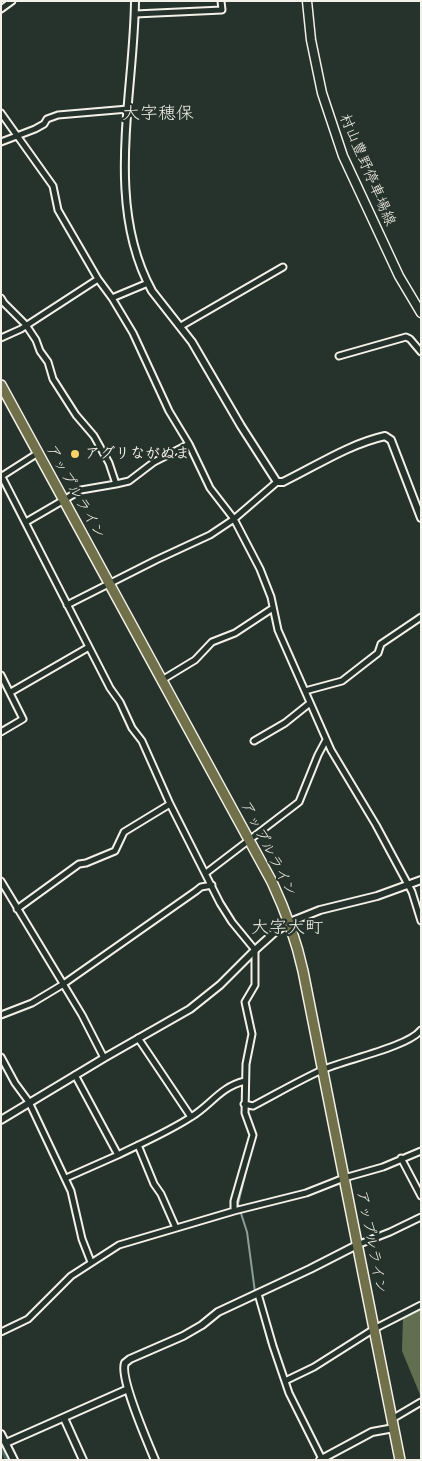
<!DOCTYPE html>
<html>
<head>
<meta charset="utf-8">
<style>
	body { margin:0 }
	#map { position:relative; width:422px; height:1461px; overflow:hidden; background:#26332d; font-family:Pangolin,sans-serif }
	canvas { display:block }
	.frame { position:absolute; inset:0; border:2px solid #f4f1e8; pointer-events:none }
</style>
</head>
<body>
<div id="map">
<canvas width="422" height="1461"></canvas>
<div class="frame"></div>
</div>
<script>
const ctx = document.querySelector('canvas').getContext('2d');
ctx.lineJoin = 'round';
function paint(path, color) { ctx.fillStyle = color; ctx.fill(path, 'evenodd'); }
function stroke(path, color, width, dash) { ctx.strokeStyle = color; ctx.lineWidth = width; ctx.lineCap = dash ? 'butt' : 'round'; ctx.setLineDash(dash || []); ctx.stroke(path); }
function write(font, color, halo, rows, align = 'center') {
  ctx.font = font + ' Pangolin,"Klee One",sans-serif'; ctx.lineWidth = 4.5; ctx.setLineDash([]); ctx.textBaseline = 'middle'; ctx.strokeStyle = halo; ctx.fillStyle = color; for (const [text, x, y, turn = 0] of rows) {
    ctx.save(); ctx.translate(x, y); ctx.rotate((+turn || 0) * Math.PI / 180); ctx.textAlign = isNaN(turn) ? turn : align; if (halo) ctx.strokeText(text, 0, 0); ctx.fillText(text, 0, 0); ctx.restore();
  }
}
const green = new Path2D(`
	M421,1308V1397L402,1351L403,1317Z`);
const stream = new Path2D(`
	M248,1073L250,1058
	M255,1134L238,1204L247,1232L255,1292
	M259,1306L268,1342L281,1376
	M296,1412L314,1449`);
const canal = new Path2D(`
	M1,1445L8,1460`);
const minor = new Path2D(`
	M1,9L12,1
	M135,14L222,10L221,1
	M1,113L53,186L58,210L98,279L112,298L133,333L169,411L189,444L210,488L234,519L260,569L271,597L278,630L331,750L376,825L412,892L421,921
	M1,142L35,129L44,124L47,119L58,115L128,109
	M1,298L4,303L26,325L36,340L40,351L48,362L53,379L76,415L94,436L109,463L116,484L81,490L26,522
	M112,298L148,283
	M181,326L283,267
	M1,338L21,329L98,279
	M339,356L406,337L410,339L421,352
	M1,475L110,688L120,702L132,728L142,741L170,804L220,903L232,922L255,950V985L245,1002L252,1034L246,1064L245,1113L253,1135L234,1201V1211
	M2,476L38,453
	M116,484L129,481L154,462L189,444
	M67,605L156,560L210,535L234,519L277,482
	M1,675L23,719L1,732
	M162,680L195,660L212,642L235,633L273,608
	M305,691L342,681L378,653L381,644L421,617
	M11,692L89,647
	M254,741L285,723L310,703
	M206,873L299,802L318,755L326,740
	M1,881L82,1015L104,1058
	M17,909L79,864L86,863L115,851L124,832L170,804
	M1,1015L32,1003L62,985L196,891L201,887L212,885
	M138,1038L191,1117
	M1,1057L15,1083L29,1102L71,1191L82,1239L91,1262
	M75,1075L118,1155C142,1143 168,1132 191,1117C212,1104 220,1087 245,1081
	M244,1104L253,1106C276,1094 298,1081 322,1070C344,1060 408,1047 421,1030
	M138,1145L154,1184L161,1194L176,1228
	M401,1158L421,1196
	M66,1178L118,1155
	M357,1245L390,1232L421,1217
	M258,1294L273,1346L289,1393L322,1459
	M1,1332L28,1319L71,1276L119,1245L234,1211L306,1193L344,1178L383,1167L421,1151
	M285,1381L314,1367L374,1329L421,1305
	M392,1419L421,1402`);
const tertiary = new Path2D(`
	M135,1C134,95 104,204 152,291L192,342L241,426L277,482H283C316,466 349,444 385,436L391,440L421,518
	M1,1120L104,1058L190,1009L220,985L255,950L275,932L290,922L320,910L377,896L421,880
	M64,1418L83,1460
	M1,1434L14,1460
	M6,1443L128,1389
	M155,1460C148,1443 119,1377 125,1363L130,1359L183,1336L202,1325L218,1312L310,1269L357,1245
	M320,1460L372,1432L394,1428`);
const secondary = new Path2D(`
	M307,1L311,40L322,93L343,156L399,276L421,313`);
const trunk = new Path2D(`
	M1,385L272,882C286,912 296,939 303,971L400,1460`);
const markers = [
	[75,454,5,"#ffd166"]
];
const streetNames = [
	["村山豊野停車場線",367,170,67],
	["アップルライン",75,492,61],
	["アップルライン",268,849,63],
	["アップルライン",371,1242,79]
];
const poiNames = [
	["アグリながぬま",85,454]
];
const quarterNames = [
	["大字穂保",158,114],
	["大字大町",287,928]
];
paint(green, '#616f50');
stroke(stream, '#899e99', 2);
stroke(canal, '#426765', 5.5);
stroke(minor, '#f4f1e8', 9);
stroke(tertiary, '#f4f1e8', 10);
stroke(secondary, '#f4f1e8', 11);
stroke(trunk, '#f4f1e8', 12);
stroke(minor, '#26332d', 5);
stroke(tertiary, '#26332d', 6);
stroke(secondary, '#26332d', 8);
stroke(trunk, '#70704a', 9);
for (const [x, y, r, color] of markers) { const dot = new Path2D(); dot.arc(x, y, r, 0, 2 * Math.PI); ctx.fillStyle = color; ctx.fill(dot); stroke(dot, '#26332d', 2); }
write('15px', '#f4f1e8', '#26332d', streetNames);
write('bold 15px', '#f4f1e8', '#26332d', poiNames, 'left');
write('18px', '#f4f1e8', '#26332d', quarterNames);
</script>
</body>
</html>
